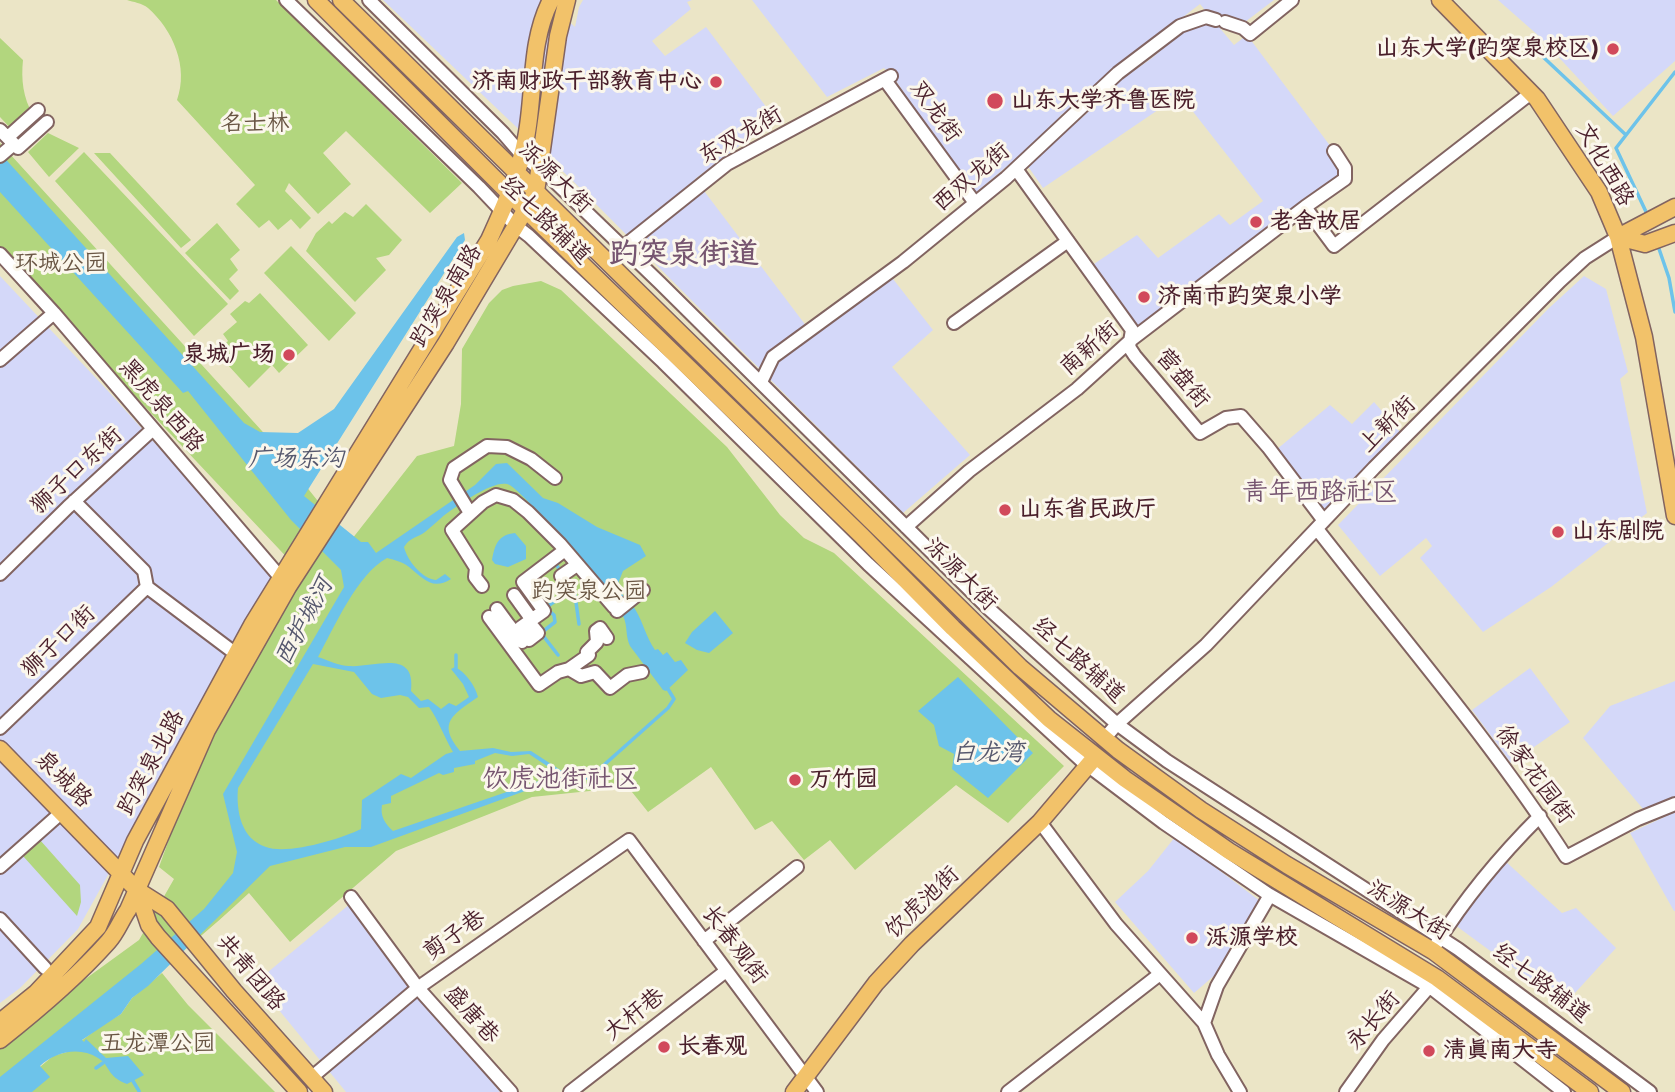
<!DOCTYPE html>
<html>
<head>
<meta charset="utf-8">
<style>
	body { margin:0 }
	canvas { display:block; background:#ebe5c6 }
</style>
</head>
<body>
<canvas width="1675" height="1092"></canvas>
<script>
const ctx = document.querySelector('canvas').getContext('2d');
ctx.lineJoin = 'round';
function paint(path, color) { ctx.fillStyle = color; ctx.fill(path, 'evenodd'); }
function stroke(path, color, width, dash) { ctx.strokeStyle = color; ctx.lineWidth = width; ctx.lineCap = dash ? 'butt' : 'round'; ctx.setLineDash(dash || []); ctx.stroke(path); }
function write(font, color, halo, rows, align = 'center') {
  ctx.font = font + ' "Balsamiq Sans","LXGW WenKai TC",sans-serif'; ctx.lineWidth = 6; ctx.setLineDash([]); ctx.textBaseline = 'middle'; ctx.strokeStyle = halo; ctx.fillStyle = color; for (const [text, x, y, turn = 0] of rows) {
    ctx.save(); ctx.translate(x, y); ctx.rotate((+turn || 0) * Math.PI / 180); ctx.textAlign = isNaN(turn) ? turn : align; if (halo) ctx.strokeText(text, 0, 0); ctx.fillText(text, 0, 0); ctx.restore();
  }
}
const built = new Path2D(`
	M383,0H546L575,27L579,7L583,0H692L687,2L691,9L652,41L665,56L706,27L767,108L769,107L777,118L695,179L807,327L886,270L933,330L892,367L970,455L903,513L572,180Z
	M752,0H1274L1245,22L1209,15L1200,4L1094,85L1072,112L1062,114L1045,134L973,195L894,78L884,68L827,97Z
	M1498,0H1675V61L1613,116L1540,37Z
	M1213,20L1234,45L1247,35L1334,151L1345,179L1270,226L1135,328L1091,266L1137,235L1158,258L1219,214L1230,225L1263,201L1180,95L1043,188L1027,165L1085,115L1118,82L1152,58L1188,26Z
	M0,276L109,392L274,576L78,929L20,988L0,1003Z
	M1584,276L1606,289L1628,372L1620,379L1647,513L1551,587L1483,632L1420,558L1432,546L1426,538L1380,576L1338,525L1548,309Z
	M1374,402L1402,434L1325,513L1276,450L1330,405L1352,424Z
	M1530,668L1570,722L1511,763L1472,710Z
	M1675,681V800L1644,810L1583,738L1610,706Z
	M1675,812V911H1674L1630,833Z
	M1175,837L1260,901L1216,974L1194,993L1115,902L1148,871Z
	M1504,860L1562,913L1576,908L1616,948L1564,1005L1455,925Z
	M351,903L421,995L500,1092H346L256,982Z`);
const green = new Path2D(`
	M127,0H276L462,183L430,213L346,131L323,153L351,184L318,214L289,183L285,191L311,218L300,229L291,219L278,230L269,220L259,228L236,204L255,185L177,100C189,67 173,30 148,8C142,3 133,2 127,0Z
	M0,38L23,60C21,80 23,97 33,115L14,132L0,117Z
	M48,133L79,148L49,177L28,152Z
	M0,143L262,431L329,515L352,539L417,456L454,446L461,404L462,349L489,303L502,290L513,286L541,281L561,290L727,447L780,515L804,538L834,553L1064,766L1008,823L956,785L855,870L830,840L804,860L772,821L755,830L711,767L648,812L628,787L532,797L396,851L290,942L249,893C171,966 85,1029 0,1092V1041L139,940L174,879L159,867L236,654L295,566L0,253Z
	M84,152L228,304L194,336L55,181Z
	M94,153H110L191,240L181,248Z
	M366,204L402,240L389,255L376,258L386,270L355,302L306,251L316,233L329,221L332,224L345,212L353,217Z
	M217,223L240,250L230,259L238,270L229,279L239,291L230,300L185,253Z
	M291,246L356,313L329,341L264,273Z
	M260,293L308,345L279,373L272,365L249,388L216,352L228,341L223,334L237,322L230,314L245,301L249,303Z
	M40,840L80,885L81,902L77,916L23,856Z
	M162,973L188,1005L275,1092H10L53,1056L67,1052L102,1025L121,1014L132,998Z`);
const water = new Path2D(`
	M0,153L244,423L260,432L298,433L334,409L457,237L464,233L465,240L304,496L361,542H368L376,553L475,485L496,464L507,463L543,498L558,503L597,527L640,545L646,556L623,571L617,586C621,595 629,601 635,609C643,622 646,637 655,650L658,649L663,655L667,652L675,662L681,660L688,670L666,691L663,690L630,646C625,636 628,626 623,616C612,598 521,486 507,484C492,481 462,503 450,511C441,517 434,525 425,532C417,538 410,537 404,547C407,560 422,579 436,580L445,574L451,579C432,591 423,578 409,567C403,562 395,560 387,558C357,574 334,628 318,657C328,660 339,666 349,666C374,668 416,648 411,691L421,701L428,699L441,709L449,703L456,706L469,697L463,684L451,669L455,667C465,672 475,685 478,697C454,714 436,722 460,751L493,748L511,752L531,751L562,771L584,768L597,779L563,781L536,787L371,847H345L270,866L148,986L132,998L121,1014L82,1040L84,1042L86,1039L106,1058L128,1056L144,1075L127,1084C106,1076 111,1066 98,1058C79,1046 55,1052 40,1066L50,1077L32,1092H0V1077L141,964L204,909L233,873L237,852L223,794L344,587L341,570L291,520L188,391L183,393L0,192ZM313,664L354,672L372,694L381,698L400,695L408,697L419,708L429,707C439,721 444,737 453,752L446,754L411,778L401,774L362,800L361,829C341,839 288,855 266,847C241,839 236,811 238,788ZM495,753L512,756L529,754L559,774L393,831C385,824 380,816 382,805L391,803V796L439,773L443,775L454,772V768L475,764V761Z
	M515,533L526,546V559L508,567L495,564L492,560C495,544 498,535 515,533Z
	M715,611L733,633L709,653L697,650L685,643L692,632Z
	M958,677L1033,753L988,798L952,769L954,754L939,746L934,725L918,711Z`);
const stream = new Path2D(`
	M1541,55L1626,135
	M1648,216L1616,148L1675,72
	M1657,243L1669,278L1675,312
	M554,562L574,588L545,608L527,582Z
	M574,588L579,624
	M547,609L554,615L555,622L541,633L558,655
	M456,668V655
	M587,774L596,772L668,708L674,699L668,689
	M96,1068L103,1063
	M133,1081L139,1091`);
const minor = new Path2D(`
	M286,0L479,187L516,226L529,236L663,362L868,564L1082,761L1164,823L1268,894L1430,987L1564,1092
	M369,0L503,133L522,155L551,178L660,283L989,609L1117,724L1167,761L1458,949L1650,1092
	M1225,22L1243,28L1250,34L1292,0
	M885,80L975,203
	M0,130L18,148L47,122
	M8,137L38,110
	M1334,151L1345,168V179L1305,207L1334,246L1531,93
	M0,156L14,144
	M1016,169L1132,330L1129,347L1135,356L1200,433L1226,418L1241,416L1268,447L1324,521
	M623,247L727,164L891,76
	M0,254L54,313L286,584
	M954,323L1068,241
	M0,360L54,313
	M761,382L773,357L903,262L1006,178L1118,73L1180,26L1206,17L1216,20
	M74,501L144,571L147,587L236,654
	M470,513L450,480L454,468L487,446L507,447L531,459L555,478
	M906,527L969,471L1077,389L1131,340L1305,207
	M1317,529C1401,637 1492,742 1566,857L1638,819L1675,804
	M0,574L68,507L153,429
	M561,576L577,565
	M482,586L475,577L476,568L452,530L483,502L496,495L513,500L528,512L560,544L614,607
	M514,595L532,620
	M497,609L508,624
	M617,611L643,590
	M489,617L539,685L558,672L569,669L581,676L595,672L610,688L627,675L642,672
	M529,622L538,633L529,640L520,628L544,611L523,582L565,550
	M499,630L508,624L522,642
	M569,669L589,655L587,652L597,642L596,631L600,628L607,638
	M0,728L147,587
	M1104,739L1117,724L1206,645L1374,468L1560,281L1585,258L1618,237
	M1040,822L1116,924L1204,1023L1218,1055L1240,1092
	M0,867L62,812
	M351,897L418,988L511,1092
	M0,919L45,968
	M704,941L797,867
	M1437,943C1467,895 1500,856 1540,816
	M1204,1023L1217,986L1270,895
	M312,1077L419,987L629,840L817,1092
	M570,1092L726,971
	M1008,1092L1160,974
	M1346,1092L1383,1040L1435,980`);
const major = new Path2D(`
	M316,0L525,209L861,535L953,628L1049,719L1125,779L1229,851L1437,978L1590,1092
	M341,0L1020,667L1118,750L1201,810L1287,865L1433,951L1622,1092
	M1440,0L1537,99L1599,192L1618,237L1644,337L1675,516
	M1618,237L1675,207
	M1618,237L1645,244L1675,233
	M0,749L137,890L167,909L234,991L324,1092
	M137,890L149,925L158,937L299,1092
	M0,1022L36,993L98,927L135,841L252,625L489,240C504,207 519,174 526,138C535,93 529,42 551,0
	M0,1040C38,1010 76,978 108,942C117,932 121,920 128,910L207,730L288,587L446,343L536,192L558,36L567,0
	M794,1092L876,983L912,944L1040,822L1096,756`);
const markers = [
	[1613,49,7,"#d1495b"],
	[716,82,7,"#d1495b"],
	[995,101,9,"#d1495b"],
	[1256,222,7,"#d1495b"],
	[1144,297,7,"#d1495b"],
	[289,355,7,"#d1495b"],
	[1005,510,7,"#d1495b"],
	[1558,532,7,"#d1495b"],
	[795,780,7,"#d1495b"],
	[1192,938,7,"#d1495b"],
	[664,1047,7,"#d1495b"],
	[1429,1051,7,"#d1495b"]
];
const poiNames = [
	["山东大学(趵突泉校区)",1599,49,"right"],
	["济南财政干部教育中心",702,82,"right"],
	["山东大学齐鲁医院",1011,101],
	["老舍故居",1270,222],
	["济南市趵突泉小学",1158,297],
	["泉城广场",275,355,"right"],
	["山东省民政厅",1019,510],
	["山东剧院",1572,532],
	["万竹园",809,780],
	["泺源学校",1206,938],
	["长春观",678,1047],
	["清真南大寺",1443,1051]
];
const streetNames = [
	["双龙街",935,112,54],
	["东双龙街",741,136,-30],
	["文化西路",1604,165,60],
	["泺源大街",555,178,44],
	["西双龙街",972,178,-40],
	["经七路辅道",545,221,44],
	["趵突泉南路",447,296,-59],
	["南新街",1090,349,-41],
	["营盘街",1182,379,50],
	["黑虎泉西路",161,406,49],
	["上新街",1388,425,-45],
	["狮子口东街",77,471,-43],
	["泺源大街",960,575,45],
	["狮子口街",59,642,-44],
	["经七路辅道",1078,661,42],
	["趵突泉北路",152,763,-62],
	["徐家花园街",1534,775,54],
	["泉城路",63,780,45],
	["饮虎池街",923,903,-44],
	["泺源大街",1408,911,32],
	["剪子巷",455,936,-35],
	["长春观街",734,945,53],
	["共青团路",250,973,50],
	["经七路辅道",1541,984,37],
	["盛唐巷",471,1015,48],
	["大杆巷",635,1015,-38],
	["永长街",1374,1021,-50]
];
const parkNames = [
	["名士林",255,124],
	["环城公园",61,264],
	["趵突泉公园",589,592],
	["五龙潭公园",158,1044]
];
const waterNames = [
	["广场东沟",296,460],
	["西护城河",305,622,-62],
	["白龙湾",988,754]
];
const quarterNames = [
	["青年西路社区",1320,493],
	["饮虎池街社区",561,780]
];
const districtNames = [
	["趵突泉街道",684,255]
];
paint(built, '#d4d8f9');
paint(green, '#b2d67e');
paint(water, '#6dc3ea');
stroke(stream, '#6dc3ea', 3.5);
stroke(minor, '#826461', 16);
stroke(major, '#826461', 19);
stroke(minor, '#fff', 12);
stroke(major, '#f2c26a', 16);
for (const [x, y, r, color] of markers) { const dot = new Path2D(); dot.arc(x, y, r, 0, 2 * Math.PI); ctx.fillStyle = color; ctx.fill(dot); stroke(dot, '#fbf7ec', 2.5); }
write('bold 23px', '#4a1f2b', '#fbf7ec', poiNames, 'left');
write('23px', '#4a1f2b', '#fbf7ec', streetNames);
write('23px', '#695644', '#fbf7ec', parkNames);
write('italic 24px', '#56586e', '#fbf7ec', waterNames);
write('26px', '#765570', '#fbf7ec', quarterNames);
write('bold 30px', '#765570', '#fbf7ec', districtNames);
</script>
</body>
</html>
